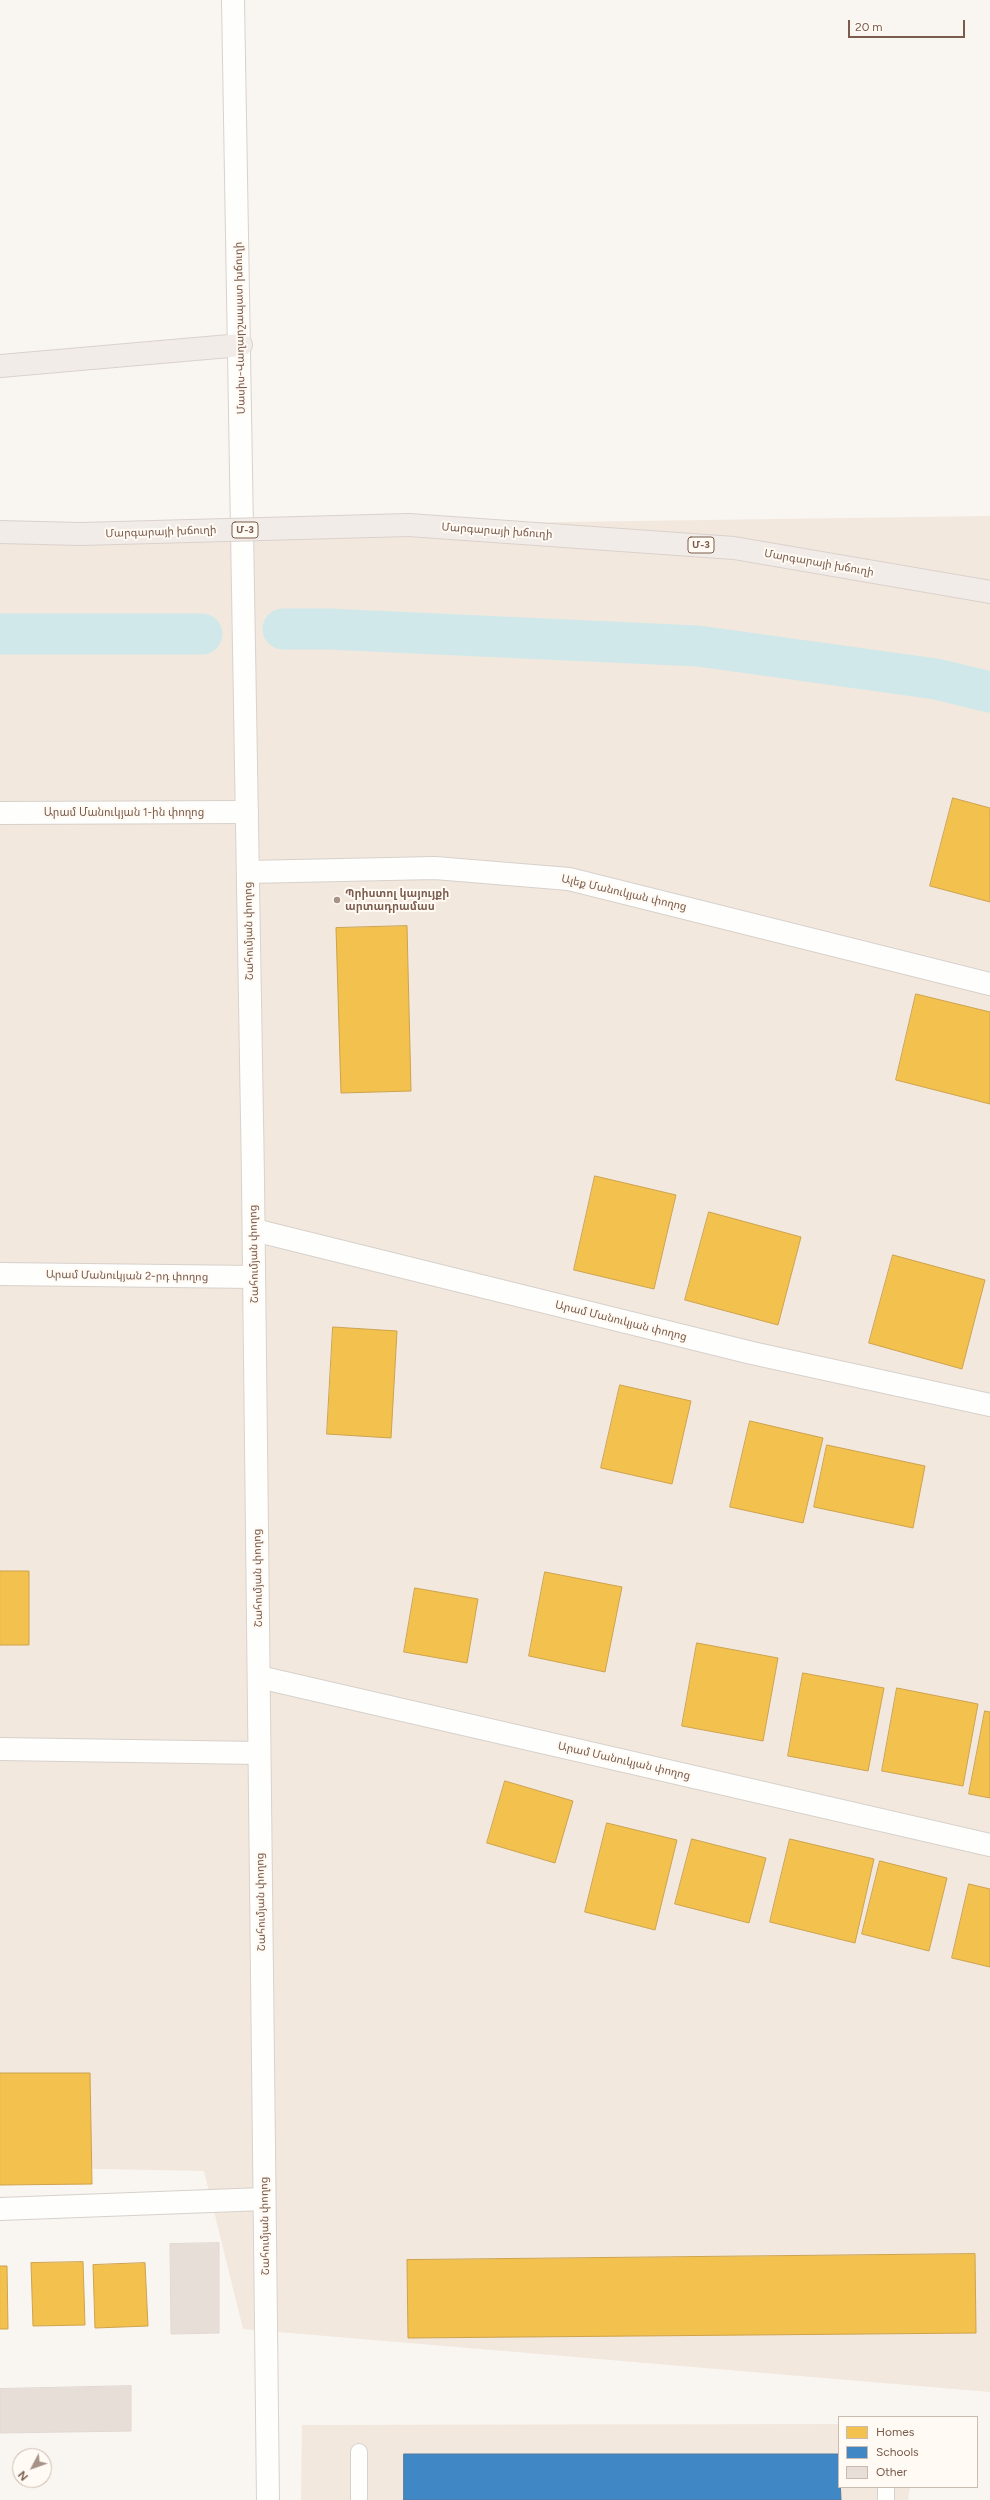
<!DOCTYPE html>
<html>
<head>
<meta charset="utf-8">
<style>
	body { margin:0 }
	#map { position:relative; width:990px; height:2500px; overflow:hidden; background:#f9f5f0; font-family:Figtree,sans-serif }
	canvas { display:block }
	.legend { position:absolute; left:838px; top:2416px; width:140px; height:72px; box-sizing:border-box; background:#fffaf3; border:1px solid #cabbb1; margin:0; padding:5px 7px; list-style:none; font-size:12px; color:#7a5c4d }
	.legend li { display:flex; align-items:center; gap:8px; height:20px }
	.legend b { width:20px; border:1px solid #cabbb1 }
	.north { position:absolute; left:12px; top:2448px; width:40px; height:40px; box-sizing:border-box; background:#fffaf3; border:1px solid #cabbb1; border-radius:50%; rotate:229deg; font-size:11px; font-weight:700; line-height:16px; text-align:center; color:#7a5c4d }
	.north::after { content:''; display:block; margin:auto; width:14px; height:18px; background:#a69286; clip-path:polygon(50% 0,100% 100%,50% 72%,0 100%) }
	.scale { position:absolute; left:848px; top:20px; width:117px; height:18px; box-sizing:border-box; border:2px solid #7a5c4d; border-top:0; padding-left:5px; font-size:12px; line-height:14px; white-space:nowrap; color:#7a5c4d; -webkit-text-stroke:3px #fffaf3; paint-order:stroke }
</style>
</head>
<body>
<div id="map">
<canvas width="990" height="2500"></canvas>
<ul class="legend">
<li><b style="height:11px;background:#f2c14e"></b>Homes</li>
<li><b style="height:11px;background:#3f88c5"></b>Schools</li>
<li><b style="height:11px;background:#e6ded7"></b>Other</li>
</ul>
<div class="north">N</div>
<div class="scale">20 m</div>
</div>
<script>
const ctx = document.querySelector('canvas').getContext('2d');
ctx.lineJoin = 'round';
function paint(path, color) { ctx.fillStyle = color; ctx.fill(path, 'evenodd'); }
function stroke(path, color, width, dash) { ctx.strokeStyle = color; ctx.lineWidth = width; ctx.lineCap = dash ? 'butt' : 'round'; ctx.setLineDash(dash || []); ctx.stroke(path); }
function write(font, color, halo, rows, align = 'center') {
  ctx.font = font + ' Figtree,"Noto Sans Armenian",sans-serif'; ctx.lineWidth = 4; ctx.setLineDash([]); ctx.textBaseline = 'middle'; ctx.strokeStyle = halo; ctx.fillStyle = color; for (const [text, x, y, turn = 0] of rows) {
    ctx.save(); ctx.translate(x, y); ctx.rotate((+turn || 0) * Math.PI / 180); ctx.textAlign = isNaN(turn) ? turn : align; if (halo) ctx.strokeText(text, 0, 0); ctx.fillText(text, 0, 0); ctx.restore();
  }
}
const residential = new Path2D(`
	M990,516V2392L243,2329L204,2171L0,2167V530Z
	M839,2424V2487H910L908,2500H301L302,2425Z`);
const homes = new Path2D(`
	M953,798L990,808V902L930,886Z
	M407,926L411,1091L341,1093L336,928Z
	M916,994L990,1012V1104L896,1080Z
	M595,1176L676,1195L654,1289L574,1270Z
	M709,1212L801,1237L778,1325L685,1300Z
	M893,1255L985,1280L962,1369L869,1343Z
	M333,1327L397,1331L391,1438L327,1434Z
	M620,1385L691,1401L672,1484L601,1468Z
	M750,1421L823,1438L803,1523L730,1507Z
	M827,1445L925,1466L913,1528L814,1507Z
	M0,1571H29V1645H0Z
	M545,1572L622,1587L605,1672L529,1656Z
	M415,1588L478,1599L467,1663L404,1652Z
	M697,1643L778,1658L763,1741L682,1726Z
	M803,1673L884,1688L868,1771L788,1756Z
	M897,1688L978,1704L963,1786L882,1771Z
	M985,1711L990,1712V1798L969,1794Z
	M505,1781L573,1801L555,1863L487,1843Z
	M607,1823L677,1840L655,1930L585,1912Z
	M692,1839L766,1858L749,1923L675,1904Z
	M790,1839L874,1859L855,1943L770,1922Z
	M880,1861L947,1878L929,1951L862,1934Z
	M969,1884L990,1889V1967L952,1958Z
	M0,2073H90L92,2184L0,2185Z
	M975,2254L976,2333L408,2338L407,2260Z
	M83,2262L85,2325L33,2326L31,2263Z
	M145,2263L148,2326L95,2328L93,2265Z
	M0,2266H7L8,2329H0Z`);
const schools = new Path2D(`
	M404,2454H839L841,2500H404Z`);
const canal = new Path2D(`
	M283,629H328L698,646L936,679L990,692
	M0,634H202`);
const building = new Path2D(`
	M219,2243V2333L171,2334L170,2244Z
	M131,2386V2431L0,2433V2389Z`);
const service = new Path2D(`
	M359,2452V2500
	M886,2500V2487`);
const minor = new Path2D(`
	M0,813L247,812
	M248,872L435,868L569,879L990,984
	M254,1230L752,1353L990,1405
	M0,1274L254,1277
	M259,1677L990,1845
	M0,1749L259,1753
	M0,2209L264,2199`);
const secondary = new Path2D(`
	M233,0C252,833 258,1667 268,2500`);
const trunk = new Path2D(`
	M0,366L241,345
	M409,525L734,548L990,592
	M0,532L81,534`);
const trunkBridge = new Path2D(`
	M81,534L409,525`);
const markers = [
	[337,900,4,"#a69286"]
];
const shields = [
	[245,530,26],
	[701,545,26]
];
const shieldNames = [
	["Մ-3",245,530],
	["Մ-3",701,545]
];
const streetNames = [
	["Մասիս-Վաղարշապատ խճուղի",240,328,-91],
	["Մարգարայի խճուղի",497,531,4],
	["Մարգարայի խճուղի",161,532,-2],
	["Մարգարայի խճուղի",819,563,10],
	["Արամ Մանուկյան 1-ին փողոց",124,813],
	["Ալեք Մանուկյան փողոց",624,893,13],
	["Շահումյան փողոց",249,931,-91],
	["Շահումյան փողոց",254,1254,-91],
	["Արամ Մանուկյան 2-րդ փողոց",127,1276,1],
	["Արամ Մանուկյան փողոց",621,1321,14],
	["Շահումյան փողոց",258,1578,-91],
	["Արամ Մանուկյան փողոց",624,1761,13],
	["Շահումյան փողոց",261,1902,-91],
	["Շահումյան փողոց",265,2226,-91]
];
const poiNames = [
	["Պրիստոլ կայույքի",345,894],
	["արտադրամաս",345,907]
];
paint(residential, '#f2e8de');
paint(homes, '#f2c14e');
stroke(homes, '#cea34e', 1);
paint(schools, '#3f88c5');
stroke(schools, '#517ba1', 1);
stroke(canal, '#d0e8ea', 41);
paint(building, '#e6ded7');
stroke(building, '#e2d8d2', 1);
stroke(service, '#d7d1cb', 18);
stroke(minor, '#d7d1cb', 24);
stroke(secondary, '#d9d2cb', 24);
stroke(trunk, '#dad1cc', 24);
stroke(service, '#fefefd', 16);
stroke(minor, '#fefefd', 22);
stroke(secondary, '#fefefd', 22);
stroke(trunk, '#f2ece8', 22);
stroke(trunkBridge, '#dad1cc', 24, []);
stroke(trunkBridge, '#f2ece8', 22);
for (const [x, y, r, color] of markers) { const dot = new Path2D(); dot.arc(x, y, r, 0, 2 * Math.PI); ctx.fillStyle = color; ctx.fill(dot); stroke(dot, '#fffaf3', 1.5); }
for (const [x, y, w] of shields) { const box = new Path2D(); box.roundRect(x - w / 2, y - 8, w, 16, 3); ctx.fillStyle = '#fffaf3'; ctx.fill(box); stroke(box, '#7a5c4d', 1); }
write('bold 10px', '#7a5c4d', null, shieldNames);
write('11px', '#7a5c4d', '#fffaf3', streetNames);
write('bold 11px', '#7a5c4d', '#fffaf3', poiNames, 'left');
</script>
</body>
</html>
